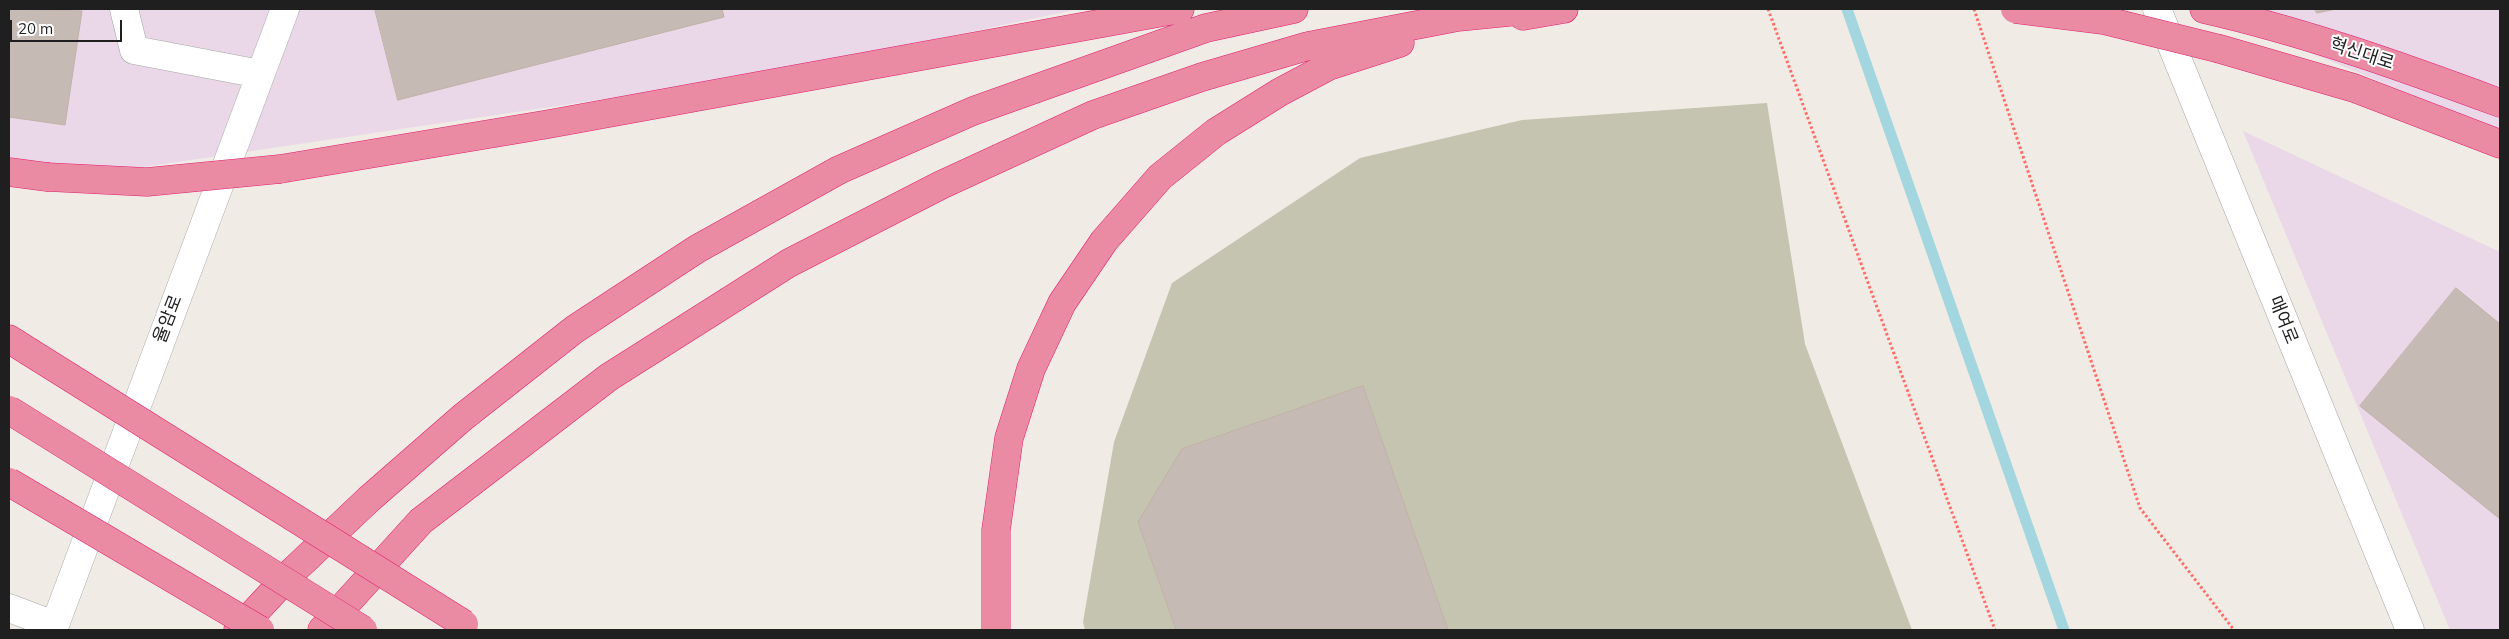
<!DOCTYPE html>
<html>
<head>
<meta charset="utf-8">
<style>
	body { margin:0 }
	#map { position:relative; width:2509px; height:639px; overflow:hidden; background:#f0ece5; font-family:Mulish,sans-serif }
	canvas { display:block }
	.frame { position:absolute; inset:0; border:10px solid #1f1f1f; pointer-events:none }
	.scale { position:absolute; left:10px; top:20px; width:112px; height:22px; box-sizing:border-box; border:2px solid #1f1f1f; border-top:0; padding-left:6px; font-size:15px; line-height:18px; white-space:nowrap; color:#1f1f1f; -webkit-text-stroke:4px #fff; paint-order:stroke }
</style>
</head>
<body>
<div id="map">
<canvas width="2509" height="639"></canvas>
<div class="frame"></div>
<div class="scale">20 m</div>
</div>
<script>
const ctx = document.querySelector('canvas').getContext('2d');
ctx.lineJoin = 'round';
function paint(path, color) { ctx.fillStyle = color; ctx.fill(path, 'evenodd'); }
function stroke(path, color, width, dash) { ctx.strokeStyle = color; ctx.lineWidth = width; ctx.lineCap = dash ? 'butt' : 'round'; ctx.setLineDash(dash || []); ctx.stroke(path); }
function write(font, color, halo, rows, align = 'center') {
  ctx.font = font + ' Mulish,"Noto Sans KR",sans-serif'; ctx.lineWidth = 4; ctx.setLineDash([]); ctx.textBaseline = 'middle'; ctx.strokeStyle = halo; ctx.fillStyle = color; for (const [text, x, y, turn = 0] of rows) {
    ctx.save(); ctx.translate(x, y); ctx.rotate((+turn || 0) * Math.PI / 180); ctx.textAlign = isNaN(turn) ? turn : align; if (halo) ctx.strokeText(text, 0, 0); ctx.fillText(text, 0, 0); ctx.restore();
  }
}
const industrial = new Path2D(`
	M9,9H1079L761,76L82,176L9,157Z
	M2204,9H2500V131Z
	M2243,131L2500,252V630H2450Z`);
const construction = new Path2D(`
	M1767,103L1805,344L1912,630H1085L1083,622L1114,442L1172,283L1360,158L1522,120Z`);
const stream = new Path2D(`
	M1847,9L2064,630`);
const building = new Path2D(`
	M9,9L82,11L65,125L9,117Z
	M375,9H722L724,17L398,100Z
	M2315,9H2336L2317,13Z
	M2456,288L2500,324V519L2360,406Z
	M1363,386L1448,630H1176L1138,522L1182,449Z`);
const path = new Path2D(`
	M1768,9L1995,630
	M1974,9L2140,508L2234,630`);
const minor = new Path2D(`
	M124,9L134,50L260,74
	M2157,9L2410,630
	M9,608L54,625
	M53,630L285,9`);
const highway = new Path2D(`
	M2204,9C2305,32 2403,67 2500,103
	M1523,16L1564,9
	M2220,49L2354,88L2500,144
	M280,169L549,124L1180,9
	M9,172L47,177
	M9,339L28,351
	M238,630L293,571L369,499L463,417L575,329L697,249L839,170L973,111L1206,28L1294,9
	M322,630L421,521L609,377L789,263L941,185L1093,115L1202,77L1308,46L1458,17L1539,9
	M996,630V530L1009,438L1031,369L1062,303L1104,241L1160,177L1216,132L1280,92L1329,66L1400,43`);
const highwayBridge = new Path2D(`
	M2015,9L2103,20L2220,49
	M47,177L147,182L280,169
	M28,351L464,624
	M9,410L363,630
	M9,482L260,630`);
const streetNames = [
	["혁신대로",2362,54,18],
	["율암로",168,319,-69],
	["매여로",2283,320,68]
];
paint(industrial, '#ead7e8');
paint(construction, '#c5c4b0');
stroke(stream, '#a4d6e0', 11);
paint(building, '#c5bbb4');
stroke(building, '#c3b1a7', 1);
stroke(minor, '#a6a6a6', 29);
stroke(highway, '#e21f70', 29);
stroke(path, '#ff6d68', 3, [2.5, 2.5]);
stroke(minor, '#fff', 28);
stroke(highway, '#ea8aa3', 28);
stroke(highwayBridge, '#e21f70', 29, []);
stroke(highwayBridge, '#ea8aa3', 28);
write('18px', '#1f1f1f', '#fff', streetNames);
</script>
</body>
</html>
